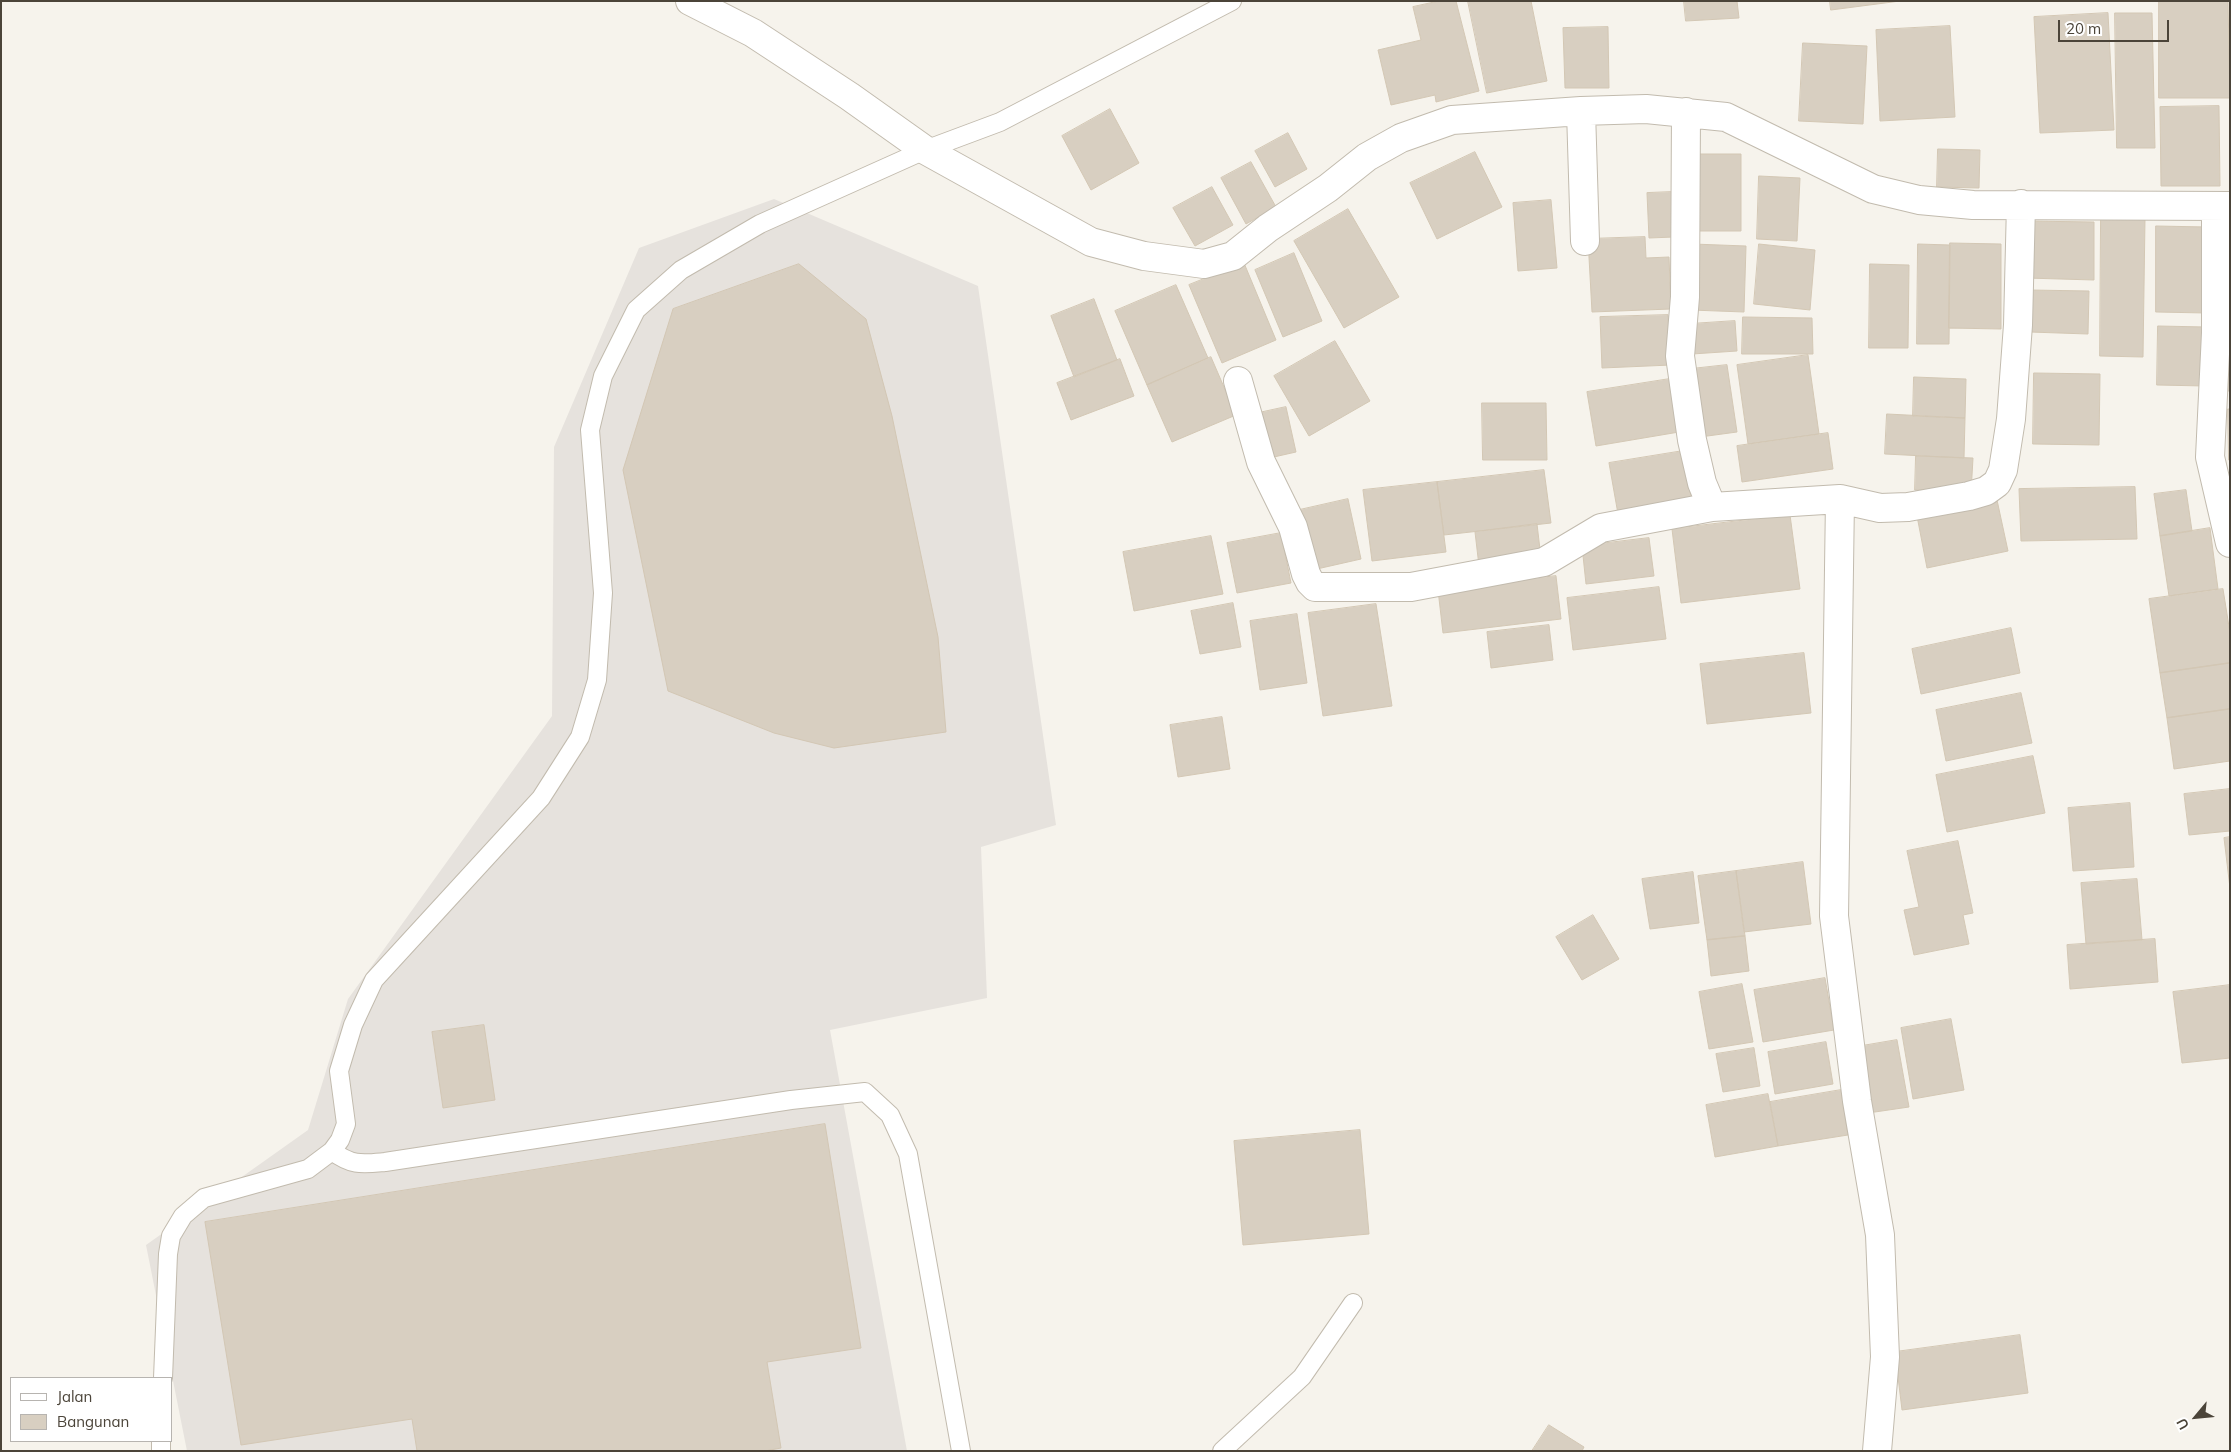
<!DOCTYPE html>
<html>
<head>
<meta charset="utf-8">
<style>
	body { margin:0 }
	#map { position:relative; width:2231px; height:1452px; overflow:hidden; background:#f6f3ec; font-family:Mulish,sans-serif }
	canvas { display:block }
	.frame { position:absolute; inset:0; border:2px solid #4b4439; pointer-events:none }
	.legend { position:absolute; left:10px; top:1377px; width:162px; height:65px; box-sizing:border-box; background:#fff; border:1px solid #b7b4b0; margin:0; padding:6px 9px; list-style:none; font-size:15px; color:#4b4439 }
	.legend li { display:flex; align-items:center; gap:10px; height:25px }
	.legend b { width:25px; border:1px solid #b7b4b0 }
	.north { position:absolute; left:2171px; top:1392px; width:50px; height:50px; -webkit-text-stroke:4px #fff; paint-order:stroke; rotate:242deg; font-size:14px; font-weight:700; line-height:20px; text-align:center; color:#4b4439 }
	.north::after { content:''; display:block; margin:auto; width:18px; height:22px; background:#4b4439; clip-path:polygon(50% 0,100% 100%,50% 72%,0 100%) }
	.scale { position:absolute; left:2058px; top:20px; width:111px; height:22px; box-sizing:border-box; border:2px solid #4b4439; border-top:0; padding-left:6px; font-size:15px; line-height:18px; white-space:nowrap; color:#4b4439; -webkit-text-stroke:4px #fff; paint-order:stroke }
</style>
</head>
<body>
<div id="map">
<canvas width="2231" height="1452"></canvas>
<div class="frame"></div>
<ul class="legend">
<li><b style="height:6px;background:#fff"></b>Jalan</li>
<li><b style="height:14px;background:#d8cfc1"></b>Bangunan</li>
</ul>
<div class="north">U</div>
<div class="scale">20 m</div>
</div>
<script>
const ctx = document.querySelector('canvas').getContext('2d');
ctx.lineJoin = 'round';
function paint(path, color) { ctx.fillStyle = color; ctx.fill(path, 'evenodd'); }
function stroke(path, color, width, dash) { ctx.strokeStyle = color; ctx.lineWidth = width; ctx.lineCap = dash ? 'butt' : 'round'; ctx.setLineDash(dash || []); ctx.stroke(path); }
const industrial = new Path2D(`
	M774,199L978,286L1056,825L981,847L987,998L830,1030L907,1451H187L146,1245L308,1130L348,999L552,716L554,447L639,248Z`);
const building = new Path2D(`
	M1439,1H1456L1479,91L1436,102L1435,95L1391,105L1378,50L1421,40L1413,7Z
	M1468,1H1531L1547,81L1487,93Z
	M1684,1H1737L1739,18L1686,21Z
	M1830,1H1900L1831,10Z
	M2159,1H2228L2230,98H2159Z
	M2108,13L2114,130L2040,133L2034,17Z
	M2115,13H2152L2155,148H2117Z
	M1950,26L1955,117L1880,121L1876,30Z
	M1608,27L1609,88H1565L1563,28Z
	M1803,43L1867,46L1863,124L1799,121Z
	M2219,106L2220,186H2161L2160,107Z
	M1110,109L1139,163L1091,190L1062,136Z
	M1288,133L1307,169L1275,187L1255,151Z
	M1938,149L1980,150L1979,188L1937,187Z
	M1475,152L1502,207L1437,239L1410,183Z
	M1692,154H1741V231H1692Z
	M1251,162L1276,207L1246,224L1221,178Z
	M1759,176L1800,178L1797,241L1757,239Z
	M1212,187L1233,225L1195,246L1173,208Z
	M1672,192L1674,237L1649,238L1647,193Z
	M1551,200L1557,268L1518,271L1513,203Z
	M1348,209L1399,297L1344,328L1294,241Z
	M2101,217L2145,218L2143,357L2100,356Z
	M2027,221L2094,222V280L2026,278Z
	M2156,226L2207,227L2206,313L2156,312Z
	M1645,237L1646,258L1669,257L1671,309L1592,312L1588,239Z
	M1950,243L2001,244V329L1949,328Z
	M1693,244L1746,246L1744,312L1691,310Z
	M1759,244L1815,250L1810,310L1754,304Z
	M1918,244L1950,245L1949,344H1917Z
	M1294,253L1322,321L1283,337L1255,270Z
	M1244,263L1276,340L1222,363L1189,285Z
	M799,264L866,319L892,416L938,637L946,732L834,748L774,733L668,691L623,470L673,309Z
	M1870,264L1909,265L1908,348H1869Z
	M1176,285L1208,358L1147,385L1115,311Z
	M2030,290L2089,291L2088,334L2030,332Z
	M1094,299L1117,360L1074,377L1051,316Z
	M1668,315L1671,365L1602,368L1600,317Z
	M1743,317L1812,318L1813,354H1742Z
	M1735,321L1737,351L1692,354L1690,324Z
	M2158,326L2206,327L2205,386L2157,385Z
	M1335,341L1370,401L1309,436L1274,376Z
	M2225,350H2230V391H2226Z
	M1808,355L1819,434L1748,444L1737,365Z
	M1211,357L1236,415L1172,442L1147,385Z
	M1120,359L1134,396L1071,420L1057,383Z
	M1727,365L1737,432L1700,437L1691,369Z
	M2034,373L2100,374L2099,445L2033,444Z
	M1914,377L1966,379L1965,418L1913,416Z
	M1676,378L1685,431L1596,446L1587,392Z
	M1482,403H1546L1547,460H1483Z
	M1286,407L1296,452L1265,459L1254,414Z
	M2228,409H2230V460H2229Z
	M1887,414L1965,418L1964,458L1885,454Z
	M1828,433L1833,469L1742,482L1737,446Z
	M1683,451L1692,502L1618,514L1609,463Z
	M1916,456L1973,458L1971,493L1915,490Z
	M1544,470L1551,523L1444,535L1437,482Z
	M1437,482L1446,552L1372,561L1363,490Z
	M2135,487L2137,539L2021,541L2019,489Z
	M2186,490L2192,531L2160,536L2154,494Z
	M1348,499L1361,559L1308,571L1295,511Z
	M1997,500L2008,551L1927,568L1917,516Z
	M1790,515L1800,589L1681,603L1672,529Z
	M1537,524L1541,558L1479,566L1475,532Z
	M2210,528L2218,589L2169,596L2160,536Z
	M1281,533L1291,583L1237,593L1227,543Z
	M1211,536L1223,594L1134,611L1123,552Z
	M1649,538L1654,576L1586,584L1582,546Z
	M1556,576L1561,619L1443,633L1438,590Z
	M1659,587L1666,639L1573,650L1567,598Z
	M2223,589L2230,633V663L2160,673L2149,599Z
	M1233,603L1241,647L1200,654L1191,611Z
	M1376,604L1392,706L1323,716L1308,613Z
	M1297,614L1307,683L1260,690L1250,621Z
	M1549,625L1553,660L1491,668L1487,632Z
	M2011,628L2020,673L1921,694L1912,649Z
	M1804,653L1811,713L1707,724L1700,664Z
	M2230,663V709L2167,718L2160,673Z
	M2021,693L2032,743L1946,761L1936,710Z
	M2230,709V761L2174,769L2167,718Z
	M1222,717L1230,769L1178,777L1170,725Z
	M2033,756L2045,813L1947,832L1936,775Z
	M2230,789V831L2189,835L2184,794Z
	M2130,803L2134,867L2073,871L2068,808Z
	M2230,837V888L2224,838Z
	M1958,841L1973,913L1963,915L1969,944L1914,955L1904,910L1919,907L1907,851Z
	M1803,862L1811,924L1744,932L1736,871Z
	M1736,871L1745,936L1707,940L1698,876Z
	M1693,872L1699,923L1650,929L1642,879Z
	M2137,879L2142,940L2086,944L2081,883Z
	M1593,915L1619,959L1582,980L1556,937Z
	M1745,936L1749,971L1711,976L1707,940Z
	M2155,939L2158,982L2070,989L2067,945Z
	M1825,978L1834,1030L1763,1042L1754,990Z
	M1742,984L1753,1042L1709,1049L1699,992Z
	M2230,985V1058L2182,1063L2173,992Z
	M1951,1019L1964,1090L1913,1099L1901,1028Z
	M484,1025L495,1100L443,1108L432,1032Z
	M1897,1040L1909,1107L1868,1113L1856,1047Z
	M1826,1042L1833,1084L1775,1094L1768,1052Z
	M1754,1048L1760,1086L1723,1092L1716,1054Z
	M1841,1090L1848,1135L1778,1146L1770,1102Z
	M1768,1094L1778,1146L1715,1157L1706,1105Z
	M825,1124L861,1348L767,1362L781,1448L765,1451H417L412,1419L241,1445L205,1222Z
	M1360,1130L1369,1234L1243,1245L1234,1141Z
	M2020,1335L2028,1393L1902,1410L1895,1352Z
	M1549,1425L1584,1447L1582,1451H1532Z`);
const service = new Path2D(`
	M332,1151C352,1166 362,1164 385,1162L791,1100L865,1092L890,1115L908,1154L961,1451
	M163,1378L168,1254L171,1236L183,1216L204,1198L308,1169L332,1151L340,1140L346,1124L339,1071L353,1025L374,980L541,798L580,737L597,680L603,593L590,430L603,376L636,310L681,270L760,224L925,150L1000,122L1232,1
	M161,1451V1441
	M1222,1451L1302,1377L1353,1303`);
const minor = new Path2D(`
	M690,1L753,33L849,96L925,150L1091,242L1144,256L1204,264L1233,256L1268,228L1328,188L1367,157L1401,138L1452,120L1581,111L1646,109L1726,117L1873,189L1919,200L1973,205L2230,206
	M1581,111L1585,241
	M1686,112L1685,297L1680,356L1692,440L1702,483L1712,507
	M2216,206V333L2210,457L2230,543
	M1238,381L1261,462L1293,527L1306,574L1310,582L1315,587H1411L1544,562L1601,528L1712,507L1840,499L1880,508L1908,507L1969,496L1986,491L1997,483L2003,470L2011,419L2018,325L2021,204
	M1840,499L1834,916L1857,1101L1880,1235L1885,1357L1877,1451`);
paint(industrial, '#e6e2dd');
paint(building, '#d8cfc1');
stroke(building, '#d3c7b4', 1);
stroke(service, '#c2bbae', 20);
stroke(minor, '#c2bbae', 30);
stroke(service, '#fff', 18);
stroke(minor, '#fff', 28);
</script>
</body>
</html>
